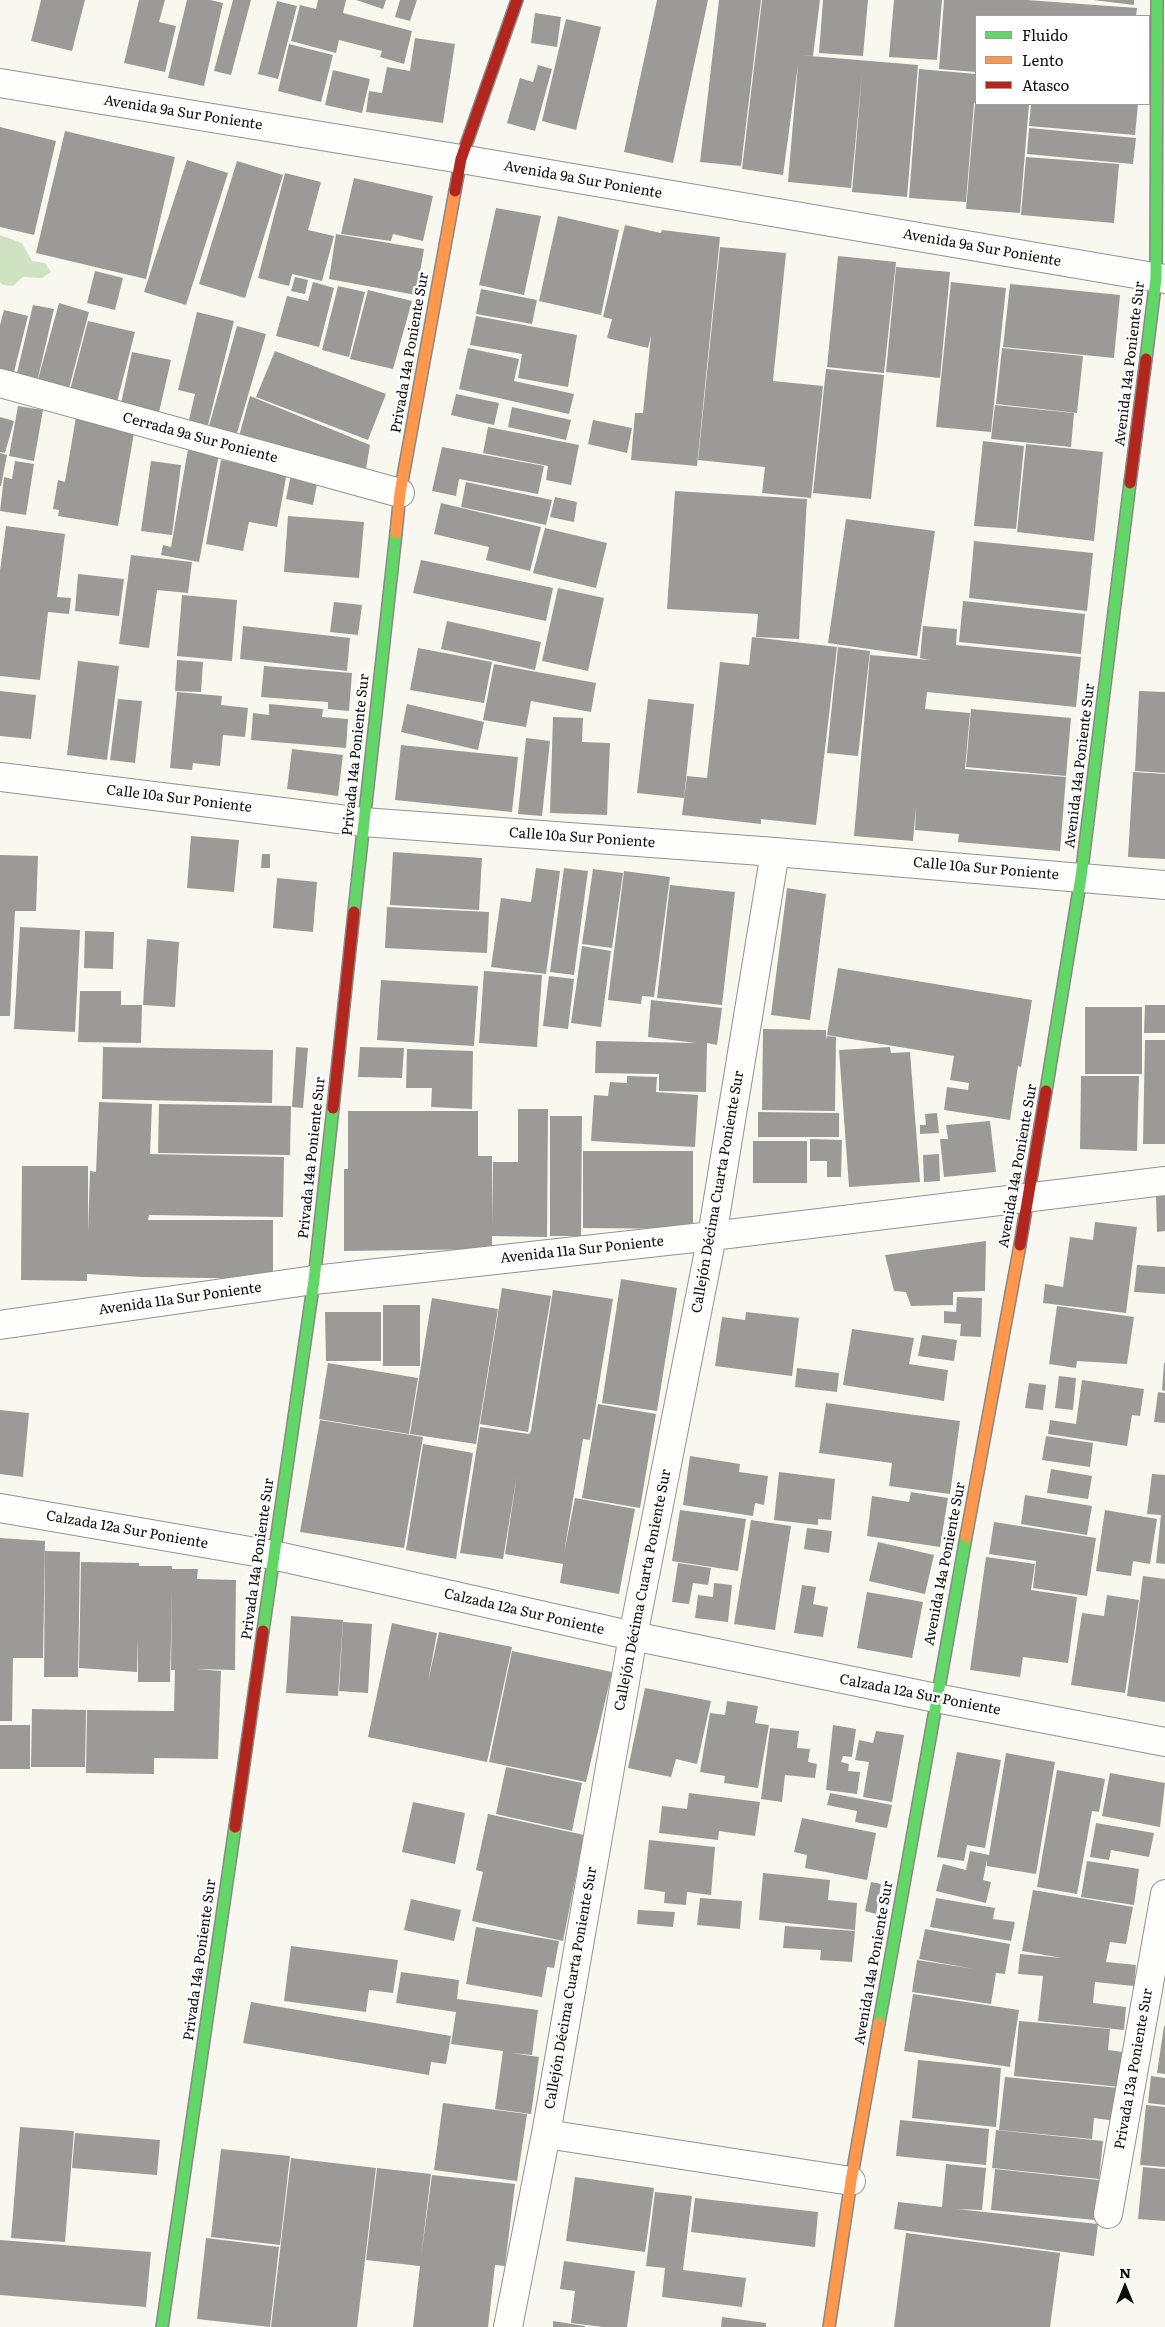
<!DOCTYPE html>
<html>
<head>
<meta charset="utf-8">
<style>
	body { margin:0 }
	#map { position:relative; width:1165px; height:2327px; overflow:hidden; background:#f9f8f0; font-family:Literata,serif }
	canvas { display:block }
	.legend { position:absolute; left:975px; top:15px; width:175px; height:90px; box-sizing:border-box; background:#fff; border:1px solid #9e9e9e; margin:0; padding:6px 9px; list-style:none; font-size:15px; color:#0c0c0c }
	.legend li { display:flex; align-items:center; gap:10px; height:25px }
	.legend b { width:25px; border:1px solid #9e9e9e }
	.north { position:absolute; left:1100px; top:2262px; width:50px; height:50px; -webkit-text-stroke:4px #fff; paint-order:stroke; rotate:0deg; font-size:14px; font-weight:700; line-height:20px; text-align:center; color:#0c0c0c }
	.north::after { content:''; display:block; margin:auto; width:18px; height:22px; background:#0c0c0c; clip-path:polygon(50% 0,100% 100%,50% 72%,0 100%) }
</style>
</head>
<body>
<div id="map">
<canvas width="1165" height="2327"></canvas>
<ul class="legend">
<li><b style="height:6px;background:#63d668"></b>Fluido</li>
<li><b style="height:6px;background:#ff974d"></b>Lento</li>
<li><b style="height:6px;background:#b3261e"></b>Atasco</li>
</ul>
<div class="north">N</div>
</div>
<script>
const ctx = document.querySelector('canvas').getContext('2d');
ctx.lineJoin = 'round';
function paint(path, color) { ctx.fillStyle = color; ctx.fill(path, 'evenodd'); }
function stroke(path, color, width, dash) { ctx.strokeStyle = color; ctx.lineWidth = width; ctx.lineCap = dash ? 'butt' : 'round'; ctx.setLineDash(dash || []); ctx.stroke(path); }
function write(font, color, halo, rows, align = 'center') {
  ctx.font = font + ' Literata,serif'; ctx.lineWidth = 5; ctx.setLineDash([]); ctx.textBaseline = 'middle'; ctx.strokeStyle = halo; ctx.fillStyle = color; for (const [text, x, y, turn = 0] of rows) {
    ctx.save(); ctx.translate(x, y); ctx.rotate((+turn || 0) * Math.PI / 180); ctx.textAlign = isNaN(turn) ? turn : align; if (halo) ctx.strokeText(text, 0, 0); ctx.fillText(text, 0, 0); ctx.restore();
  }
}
const forest = new Path2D(`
	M0,235L22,243L32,261L45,263L51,272L42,278L23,277L13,286L3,285L0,282Z`);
const building = new Path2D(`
	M41,0H85L72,51L31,41Z
	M139,0H165L159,22L176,26L165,72L124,63Z
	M187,0H210L223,3L204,86L168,78Z
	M233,0H251L231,75L214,71Z
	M318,0H346L343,13L412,31L404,64L380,57L382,51L339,40L336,53L291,41L300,5L316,9Z
	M356,0H386L383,9Z
	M400,0H417L410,21L395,17Z
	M657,0H708L673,163L624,152Z
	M719,0H761L741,166L700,162Z
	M762,0H820L813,56L798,55L918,65L907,197L852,192L862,74L851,188L788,182L798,65L783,175L742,169Z
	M823,0H868L863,56L819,53Z
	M894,0H942L937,60L889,57Z
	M944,0H1027L1137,8L1136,16H976V72L939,69Z
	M1093,0H1134V5Z
	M277,1L297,6L278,79L258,74Z
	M535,13L561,17L557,47L531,43Z
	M566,19L601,27L576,130L542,121Z
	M415,38L455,44L443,123L366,112L369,91L382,93L387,67L410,71Z
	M289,44L333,55L321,102L278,91Z
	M538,65L552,69L535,131L507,123L520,78L533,82Z
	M919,69L976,74V104L974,103L966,202L909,198Z
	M333,70L370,79L362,113L325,105Z
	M975,104H1029L1020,213L966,209Z
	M1031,104H1138L1135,135L1029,126Z
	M0,127L56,141L34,235L0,227Z
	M1029,128L1136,138L1133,164L1027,154Z
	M65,131L175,157L146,279L36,253Z
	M1026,157L1119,164L1114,223L1021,215Z
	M187,160L228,173L186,305L144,292Z
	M237,161L283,175L245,298L199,284Z
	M285,173L321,182L308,230L334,236L322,281L292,274L289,286L258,278Z
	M354,178L433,196L423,241L393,234L391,241L341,234Z
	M496,208L541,216L524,295L479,285Z
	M558,216L619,230L601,315L539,301Z
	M625,225L661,233L662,230L720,237L697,466L631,460L635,413H643L651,336L648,348L607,338L612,319L603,317Z
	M336,234L424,249L416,295L329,279Z
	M720,247L786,253L773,381L823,386L811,498L762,493L765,467L698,460Z
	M838,256L896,262L884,373L827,367Z
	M896,267L950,272L940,378L886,372Z
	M95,271L123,278L115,310L87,303Z
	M295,277L308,280L305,294L291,291Z
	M313,282L334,288L319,347L276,336L287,296L308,301Z
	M951,282L1006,288L991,432L936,427Z
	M1010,284L1120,295L1114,358L1003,347Z
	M338,286L365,292L349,357L322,350Z
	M481,289L537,300L532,324L476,314Z
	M368,290L412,301L393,369L350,359Z
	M59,303L89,312L68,392L37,383Z
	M33,305L54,309L37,382L16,377Z
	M4,310L28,316L13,376L0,372V325Z
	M197,312L234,321L208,425L189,420L195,394L178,390Z
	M476,316L577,335L568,387L518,378L522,354L470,345Z
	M88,321L135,332L116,406L69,394Z
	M237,326L266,334L237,433L209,426Z
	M468,348L519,359L514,381L574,394L569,414L459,389Z
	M1002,348L1083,356L1077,413L996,404Z
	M275,351L386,394L368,440L256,397Z
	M132,352L171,360L157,421L119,413Z
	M826,369L884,375L871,499L813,493Z
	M456,394L499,403L494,425L451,415Z
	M250,396L370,445L365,475L238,440Z
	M995,405L1074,413L1071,447L991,439Z
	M18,406L43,410L34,461L9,456Z
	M512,407L571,420L566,440L508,427Z
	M0,417L14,421L5,453L0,452Z
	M76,417L135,427L118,526L58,516L59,510L53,509L58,480L65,482Z
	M593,420L632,428L627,453L588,444Z
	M488,427L579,445L571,485L546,480L548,466L483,453Z
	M983,441L1024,446L1016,529L974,526Z
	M1026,444L1103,452L1094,541L1017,532Z
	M442,447L544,466L538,494L459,479L456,496L432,491Z
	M188,449L219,454L199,562L161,555L163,545L171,547Z
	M0,453L7,455L1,486H0Z
	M221,460L287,472L277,527L249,522L243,551L206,544Z
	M15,461L34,464L26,515L0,511L4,477L12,479Z
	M151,461L181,465L172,535L141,531Z
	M291,474L318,479L313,505L286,499Z
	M466,482L552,500L546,525L461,507Z
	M675,491L807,499L799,639L756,637L758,614L667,609Z
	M555,497L577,502L574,522L550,517Z
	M441,503L541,527L530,571L486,560L489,547L434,534Z
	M288,516L364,522L359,578L284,572Z
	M846,519L935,531L917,656L828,643Z
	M6,526L65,534L57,597L71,598L69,614L48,612L40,680L0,676V571Z
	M545,528L607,543L596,588L533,573Z
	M974,541L1093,553L1087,611L969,598Z
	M131,555L192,562L188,593L157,590L149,648L119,644Z
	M421,560L553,588L546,621L413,593Z
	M78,574L124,579L119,616L75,611Z
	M558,588L604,598L588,671L542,661Z
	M182,595L237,600L232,661L177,656Z
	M963,601L1085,614L1081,654L959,642Z
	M334,602L362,605L358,635L330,632Z
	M447,621L541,642L535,670L441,649Z
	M243,626L350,638L347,671L240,659Z
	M923,626L957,629L956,645L1081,657L1076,707L927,692L925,709L970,713L965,769L1066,777L1060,851L958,842L959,834L915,830L916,807L913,841L854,836L870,655L930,660L920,658Z
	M752,637L837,647L816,825L761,819V824L682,815L687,776L707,778L720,662L749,665Z
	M838,647L870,651L858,756L827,753Z
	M418,648L492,662L484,703L410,690Z
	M177,660L203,662L201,692L175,691Z
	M78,661L119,666L107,760L67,755Z
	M494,664L596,683L591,712L531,701L526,727L483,720Z
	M264,666L352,673L349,711L328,709V702L261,697Z
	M0,691L36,695L31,739L0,736Z
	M1139,691L1165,692V773L1135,771Z
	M177,692L222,696L221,705L248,708L245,737L223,735L220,766L193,763L192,770L170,768Z
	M118,699L142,701L135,763L110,760Z
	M648,699L694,704L684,798L637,793Z
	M269,704L323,709L322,717L348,719L346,748L251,740L253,713L269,715Z
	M407,704L484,722L478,750L401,732Z
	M971,709L1071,718L1066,776L966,767Z
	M553,717L583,718L582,742L610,743L607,815L550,813Z
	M526,738L550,741L542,816L518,814Z
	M401,745L518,757L512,812L395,800Z
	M292,749L343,755L338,796L287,789Z
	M1133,772L1165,774V859L1128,857Z
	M191,836L239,840L234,892L187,888Z
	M393,852L482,858L479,910L390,905Z
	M262,854H270V868H261Z
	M0,855L38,856L36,911H15L10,1016H0Z
	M536,868L560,871L546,974L491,967L501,898L531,902Z
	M564,868L588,871L574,975L550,972Z
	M593,869L623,873L612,948L582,944Z
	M624,871L670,877L654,997L642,996L641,1004L608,1000Z
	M277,878L317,882L313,932L273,928Z
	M670,885L735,892L722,1005L657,998Z
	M787,888L826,894L810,1020L771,1015Z
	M387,907L489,912L487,953L385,948Z
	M20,927L80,930L75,1032L14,1029Z
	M85,931L114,932L113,969L84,968Z
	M147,939L179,942L175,1007L143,1005Z
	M582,946L611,951L601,1027L571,1023Z
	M838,968L1032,1000L1021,1067L1018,1066L1010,1120L944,1110L947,1087L968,1090L969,1083L950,1080L954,1056L827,1035Z
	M484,971L542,975L537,1047L479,1043Z
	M549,976L574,979L568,1029L543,1026Z
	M381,980L478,986L474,1046L377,1040Z
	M80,991H121V1005H142L141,1043L78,1042Z
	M651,1000L722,1008L717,1045L707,1043L706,1092L659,1091V1074L595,1073L596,1041L696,1043L648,1037Z
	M1145,1005H1165V1033H1144Z
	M1085,1007H1142V1074H1085Z
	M763,1029L826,1030V1039L827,1036L836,1037L835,1111L762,1110Z
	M1145,1040H1165V1144H1143Z
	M103,1047L273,1050L272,1103L102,1099Z
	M296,1047L308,1048L303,1108L292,1107Z
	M360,1047L404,1048L402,1078L358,1077Z
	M890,1047L891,1053L910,1052L920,1182L849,1187L839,1050Z
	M407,1049L473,1051L472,1109L431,1107L432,1088H406Z
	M627,1076L657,1077L656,1092L698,1095L695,1147L591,1141L594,1095L608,1096L610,1082L627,1083Z
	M1081,1076H1139L1137,1151L1080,1149Z
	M99,1102L152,1104L150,1154L284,1157L283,1217L149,1215L148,1220H273V1279L143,1277L87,1274V1281L21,1280L22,1166H88V1233L90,1171L96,1172Z
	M159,1104L291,1106L290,1155L158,1153Z
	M518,1109H548L547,1237L492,1236V1249L344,1251V1169H348V1111H478V1156H492V1225L493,1162H518Z
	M758,1112L839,1113V1137H758Z
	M937,1113L939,1133L920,1134V1125H926L925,1114Z
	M550,1116H582L581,1236H550Z
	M990,1121L996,1172L944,1177L940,1139H948L946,1125Z
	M810,1139L842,1140L841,1177H827V1161H810Z
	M753,1141H807V1183H753Z
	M583,1151H693V1229L583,1228Z
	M939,1154L940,1181L924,1182L923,1155Z
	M1165,1195V1231L1157,1232L1156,1196Z
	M1095,1222L1137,1227L1126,1313L1043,1303L1045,1284L1063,1287L1070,1237L1093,1240Z
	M986,1241L985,1291L953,1292V1305L911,1306L906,1292L894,1291L885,1255Z
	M1137,1265L1165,1267V1294L1134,1292Z
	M621,1279L677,1288L657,1411L602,1403Z
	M502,1288L551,1296L528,1432L480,1424Z
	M553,1290L613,1299L590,1440L583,1439L564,1553L575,1498L635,1509L619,1594L560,1583L563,1564L505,1554L517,1475L503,1559L460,1553L480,1427L529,1434L531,1431Z
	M957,1297L982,1298L981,1337L960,1336L961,1324L944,1323V1311L956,1312Z
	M432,1298L498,1309L476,1444L410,1434Z
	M383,1305H420V1366H383Z
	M1057,1306L1134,1317L1127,1364L1077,1361L1076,1368L1049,1364Z
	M325,1312H381V1361H326Z
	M746,1312L799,1318L792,1376L715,1366L722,1317L745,1320Z
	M852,1329L914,1338L909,1364L948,1370L944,1401L843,1385Z
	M922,1335L957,1340L954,1361L918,1356Z
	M328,1363L418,1378L409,1434L319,1419Z
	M1164,1363H1165V1391L1162,1390Z
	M797,1368L839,1373L837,1392L795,1387Z
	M1059,1376L1076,1378L1073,1410L1055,1408Z
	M1082,1380L1144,1389L1140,1416L1132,1415L1127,1446L1048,1434L1050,1420L1076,1424Z
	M1029,1383L1046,1385L1043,1410L1025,1408Z
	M1158,1392L1165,1393V1423L1154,1422Z
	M826,1403L960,1421L950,1494L889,1486L892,1463L819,1453Z
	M598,1404L656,1414L640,1508L582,1498Z
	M0,1410L29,1413L23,1477L0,1474Z
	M320,1420L423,1437L404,1548L300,1532Z
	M1046,1436L1093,1443L1090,1467L1042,1460Z
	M423,1444L473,1453L456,1559L406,1550Z
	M690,1456L740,1464L739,1472L768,1476L764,1505L755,1503L753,1516L683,1505Z
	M1051,1469L1092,1476L1088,1499L1047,1493Z
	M779,1472L835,1479L831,1520L818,1519V1525L774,1520Z
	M1152,1474L1165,1475V1564L1156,1563L1161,1515L1147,1514Z
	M911,1492L948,1498L940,1547L867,1536L872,1496L909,1502Z
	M1025,1495L1092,1506L1087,1535L1021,1524Z
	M680,1510L746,1519L738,1571L672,1561Z
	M1105,1510L1157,1519L1150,1564L1133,1561L1131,1576L1096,1571Z
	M751,1520L791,1526L775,1630L734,1624Z
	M994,1522L1096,1538L1087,1596L1033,1588L1036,1561L989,1554Z
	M807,1528L832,1531L829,1553L804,1549Z
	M0,1538L45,1541L43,1658H13L12,1721H0Z
	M878,1542L934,1555L925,1594L869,1581Z
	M45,1551L80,1552L78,1677H44Z
	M986,1557L1035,1564L1031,1590L1077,1597L1068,1663L1023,1657L1020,1677L970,1670Z
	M81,1562L139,1563V1566H172V1569H198L197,1579L236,1580L235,1670L196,1669L221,1671L218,1759L154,1758V1774L86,1773L87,1710L174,1711L175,1670H171L172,1589L170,1682H138V1640L137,1672L79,1668Z
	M678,1563L711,1568L708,1585L693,1583L689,1604L672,1602Z
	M1143,1576L1165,1579V1702L1127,1696Z
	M714,1583L732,1585L728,1622L695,1618L698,1595L713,1597Z
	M802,1585L816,1587L813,1604L828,1607L823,1637L794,1633Z
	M867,1592L923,1602L912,1658L857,1648Z
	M1107,1595L1139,1600L1125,1693L1071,1685L1082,1613L1104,1616Z
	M291,1616L343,1620L338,1696L286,1693Z
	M343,1622L372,1624L368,1693L339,1691Z
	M392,1623L437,1633L428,1682L439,1632L512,1647L487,1762L368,1737Z
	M512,1651L612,1672L586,1782L489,1762Z
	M645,1688L711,1701L697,1764L676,1759L671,1777L628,1768Z
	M727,1701L758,1706L755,1723L769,1725L758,1788L724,1783L725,1776L700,1772L710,1713L725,1715Z
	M32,1709L86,1710L85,1767H31Z
	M0,1725H30V1769H0Z
	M833,1725L856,1729L852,1757L843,1756L841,1762L849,1764L848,1771L860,1772L857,1794L826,1790Z
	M770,1728L799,1731L797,1748L810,1749L808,1762L817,1764L815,1778L785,1775L782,1802L761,1799Z
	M876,1731L904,1735L892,1802L863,1797L869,1762L855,1760L859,1740L873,1743Z
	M957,1752L1001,1760L985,1848L967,1845L964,1861L937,1857Z
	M1006,1753L1055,1762L1036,1874L987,1866V1860L983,1880L991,1882L986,1903L936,1891L943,1864L966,1870L970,1851L989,1855Z
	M506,1767L582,1783L572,1831L496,1814Z
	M1057,1770L1105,1779L1099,1812L1092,1811L1077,1894L1037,1887Z
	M1110,1773L1165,1783L1160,1827L1102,1816Z
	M689,1793L760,1802L755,1836L719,1831L718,1840L659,1833L662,1806L687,1809Z
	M830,1793L892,1805L887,1828L855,1822L857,1811L827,1805Z
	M413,1802L465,1813L455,1864L402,1852Z
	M488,1814L584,1835L563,1941L472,1921L483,1872L476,1870Z
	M802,1818L876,1833L867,1880L805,1868L807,1855L794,1852Z
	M1096,1823L1154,1833L1149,1857L1111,1850L1109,1860L1090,1857Z
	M649,1840L715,1847L711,1895L687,1892L686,1905L664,1903L665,1892L644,1889Z
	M1087,1861L1139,1869L1134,1905L1081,1897Z
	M763,1873L830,1880L828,1900L857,1903L855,1930L759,1920Z
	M871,1882L881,1884L876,1914L865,1911Z
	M1033,1890L1133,1907L1126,1944L1110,1942L1106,1962L1136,1965L1134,1986L1095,1982L1093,2003L1126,2007L1124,2030L1038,2021L1043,1976L1018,1974L1020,1954L1062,1958L1022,1951Z
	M700,1898L742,1901L740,1929L697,1925Z
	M936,1898L995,1908L993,1919L1015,1922L1011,1941L930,1927Z
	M411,1899L461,1910L454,1941L404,1930Z
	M638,1910L675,1912L673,1927L637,1924Z
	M785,1926L855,1931L852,1962L820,1960L821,1950L783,1948Z
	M476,1927L559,1941L554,1968L547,1967L542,1997L466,1984Z
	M925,1929L1010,1944L1005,1974L996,1973L991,2004L912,1992L917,1960L974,1969L919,1959Z
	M291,1946L398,1960L393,1993L369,1990L366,2012L284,2001Z
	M401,1972L459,1980L457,1999L538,2010L532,2055L511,2053L539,2057L531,2114L495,2109L503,2051L451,2044L456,2012L396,2003Z
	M913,1994L1019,2010L1010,2067L904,2051Z
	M251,2002L451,2036L446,2064L431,2062L429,2075L243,2043Z
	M1019,2021L1110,2029L1108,2050L1123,2052L1120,2087L1014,2076Z
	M1164,2026H1165V2074L1157,2073Z
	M918,2060L1001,2068L996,2127L912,2118Z
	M1151,2076L1165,2078V2105L1148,2103Z
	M1005,2077L1119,2088L1116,2121L1094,2118L1092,2139L999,2130Z
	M443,2103L527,2114L517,2181L434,2170Z
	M1146,2105L1165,2107V2167L1140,2165Z
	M900,2120L989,2129L986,2165L896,2156Z
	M20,2127L74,2131L65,2242L11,2238Z
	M996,2130L1103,2141L1099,2179L992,2168Z
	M75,2133L160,2140L157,2175L72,2168Z
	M221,2149L290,2156L280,2245L211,2237Z
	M291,2158L376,2168L357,2327H271Z
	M946,2164L986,2168L982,2210L956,2209L1098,2224L1094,2256L894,2229L898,2202L942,2207Z
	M1143,2167L1165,2169V2221L1138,2219Z
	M377,2168L431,2174L421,2257L432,2175L515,2184L505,2266L495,2265L488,2327H413L420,2266L366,2260Z
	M995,2169L1099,2180L1095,2220L991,2210Z
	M575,2177L654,2188L645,2252L566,2241Z
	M655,2192L692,2196L683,2270L746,2278L742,2307L662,2297L665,2268L646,2266Z
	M695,2198L818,2212L815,2247L691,2232Z
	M906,2233L1060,2253L1050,2327H894Z
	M206,2238L279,2247L270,2327L197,2319Z
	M0,2240L151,2252L146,2307L0,2295Z
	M564,2261L635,2271L627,2327H603L571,2323L575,2291L560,2289Z
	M722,2317L766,2323V2327H721Z
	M553,2321L585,2326V2327H553Z`);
const street = new Path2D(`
	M0,83L461,159L1165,279
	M0,383L400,493
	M0,777L363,822L775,852L1165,885
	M0,1325L314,1280L712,1236L1165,1181
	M0,1508L273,1555L633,1636L936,1698L1165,1742
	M546,2134L851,2181
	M1108,2214L1165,1894
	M508,2327L546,2134L633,1636L712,1236L775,852`);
const fast = new Path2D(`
	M1146,359L1156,278L1157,0
	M354,912L396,533
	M1046,1091L1081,877L1130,483
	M263,1631L314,1280L333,1108
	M879,2023L966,1537
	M162,2327L235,1827`);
const slow = new Path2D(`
	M396,533L400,493L455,191
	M966,1537L1020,1245
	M829,2327L851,2181L879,2023`);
const jam = new Path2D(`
	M455,191L461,159L517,0
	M1130,483L1146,359
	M333,1108L354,912
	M1020,1245L1046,1091
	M235,1827L263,1631`);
const streetNames = [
	["Avenida 9a Sur Poniente",183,113,9],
	["Avenida 9a Sur Poniente",583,180,10],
	["Avenida 9a Sur Poniente",982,248,10],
	["Privada 14a Poniente Sur",410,353,-80],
	["Avenida 14a Poniente Sur",1130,364,-83],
	["Cerrada 9a Sur Poniente",200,438,15],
	["Privada 14a Poniente Sur",356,755,-84],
	["Avenida 14a Poniente Sur",1080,766,-83],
	["Calle 10a Sur Poniente",179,799,7],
	["Calle 10a Sur Poniente",582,838,4],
	["Calle 10a Sur Poniente",986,869,5],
	["Privada 14a Poniente Sur",312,1158,-84],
	["Avenida 14a Poniente Sur",1018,1166,-80],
	["Callejón Décima Cuarta Poniente Sur",718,1192,-80],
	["Avenida 11a Sur Poniente",582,1250,-6],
	["Avenida 11a Sur Poniente",180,1299,-8],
	["Calzada 12a Sur Poniente",127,1530,10],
	["Privada 14a Poniente Sur",258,1559,-82],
	["Avenida 14a Poniente Sur",945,1564,-79],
	["Callejón Décima Cuarta Poniente Sur",643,1590,-79],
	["Calzada 12a Sur Poniente",524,1612,13],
	["Calzada 12a Sur Poniente",920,1695,11],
	["Privada 14a Poniente Sur",200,1960,-82],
	["Avenida 14a Poniente Sur",874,1963,-80],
	["Callejón Décima Cuarta Poniente Sur",571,1988,-80],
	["Privada 13a Poniente Sur",1134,2069,-80]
];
paint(forest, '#cfe3c1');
paint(building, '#9c9a96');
stroke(street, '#93928f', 30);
stroke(fast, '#898985', 14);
stroke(slow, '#898985', 14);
stroke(jam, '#898985', 14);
stroke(street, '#fefefd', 28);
stroke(fast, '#63d668', 11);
stroke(slow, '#ff974d', 11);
stroke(jam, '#b3261e', 11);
write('14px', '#0c0c0c', '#fff', streetNames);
</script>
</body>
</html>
